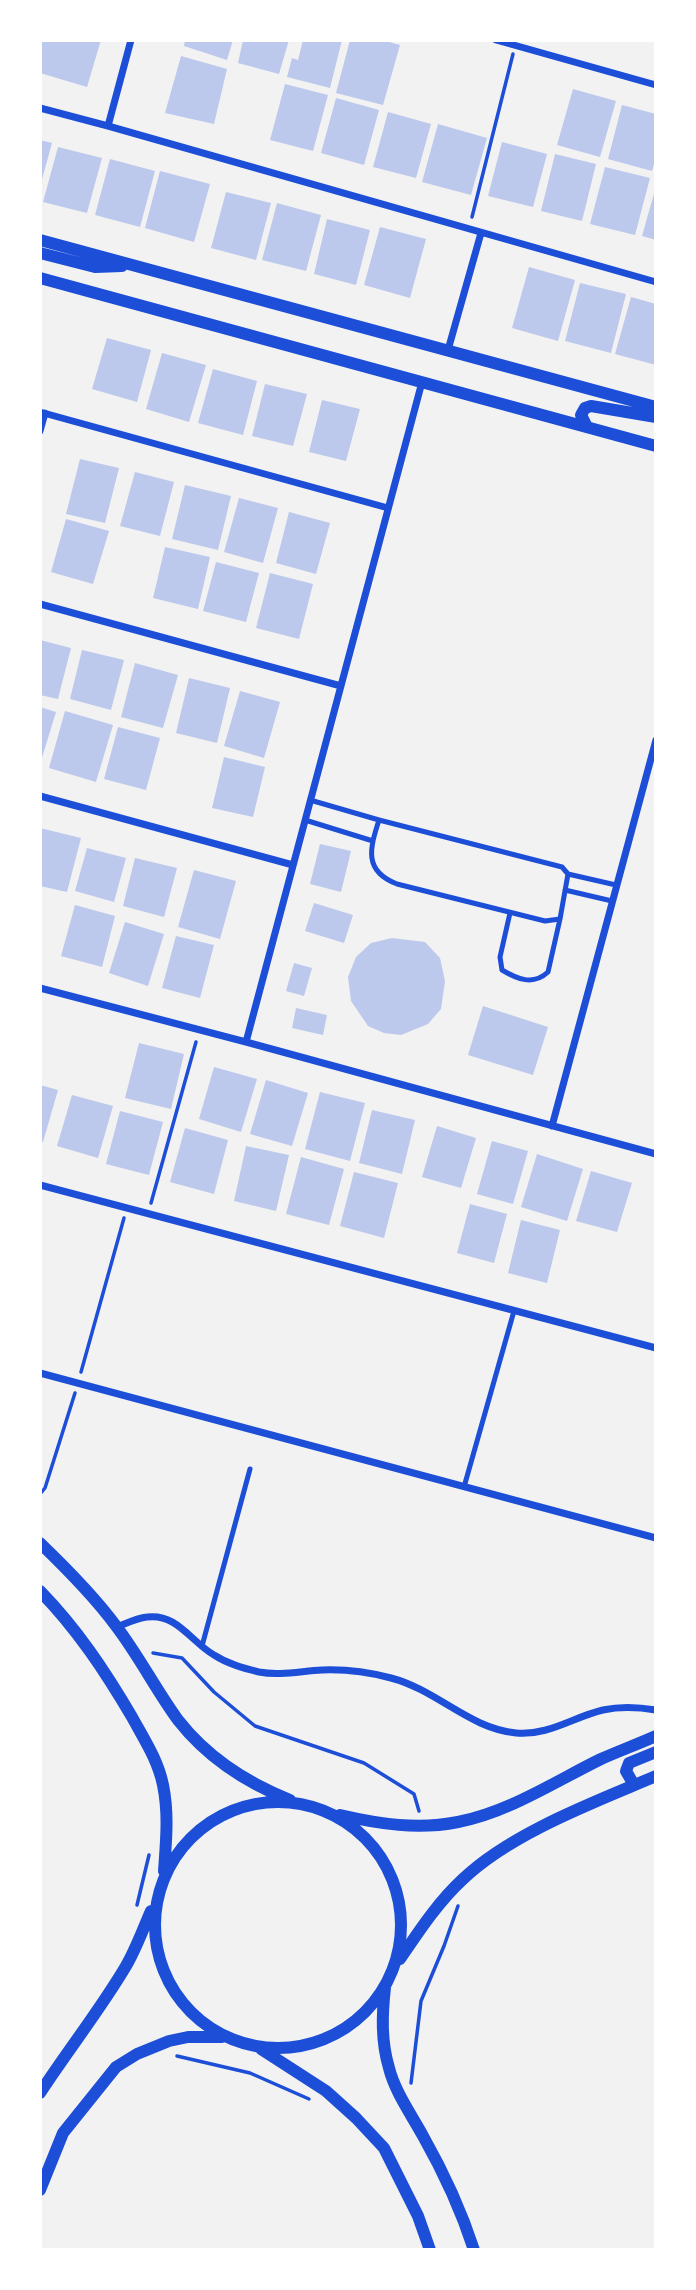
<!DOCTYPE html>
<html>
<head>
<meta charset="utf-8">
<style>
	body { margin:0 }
	#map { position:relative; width:696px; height:2290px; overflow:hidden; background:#f2f2f2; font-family:Barlow,sans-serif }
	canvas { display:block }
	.frame { position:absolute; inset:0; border:42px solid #fff; pointer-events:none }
</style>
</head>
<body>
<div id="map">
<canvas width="696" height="2290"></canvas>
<div class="frame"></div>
</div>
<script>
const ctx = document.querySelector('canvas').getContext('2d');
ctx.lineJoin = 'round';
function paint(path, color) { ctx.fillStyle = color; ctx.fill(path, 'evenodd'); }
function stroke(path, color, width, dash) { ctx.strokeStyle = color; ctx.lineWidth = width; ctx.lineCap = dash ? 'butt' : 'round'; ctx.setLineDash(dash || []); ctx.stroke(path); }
const building = new Path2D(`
	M40,40H101L87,87L40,73Z
	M185,40H233L227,60L184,46Z
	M243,40H289L279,74L238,63Z
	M303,40H342L330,88L287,77L292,58L298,60Z
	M350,40H382L400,45L383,105L336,93Z
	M181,56L227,69L214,124L165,113Z
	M285,84L328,95L313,151L270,140Z
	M573,89L616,101L600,157L557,145Z
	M336,98L379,110L364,165L321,153Z
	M622,105L656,114V158L652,171L608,159Z
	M388,112L431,124L416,178L373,167Z
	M438,124L487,138L471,195L422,182Z
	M40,140L52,143L41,183H40Z
	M502,142L547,154L533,207L488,196Z
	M58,147L102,158L87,213L43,202Z
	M555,154L596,164L582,221L541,211Z
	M110,159L155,171L140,227L95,215Z
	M605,167L650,178L635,235L590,224Z
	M160,171L210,184L194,242L145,228Z
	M655,190H656V240L642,236Z
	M226,192L271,203L256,260L211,248Z
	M277,203L321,215L306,271L262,260Z
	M327,219L370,230L356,285L314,274Z
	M380,227L426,239L410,298L364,285Z
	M529,267L575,280L558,341L512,328Z
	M580,283L626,294L611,353L565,341Z
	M631,297L656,304V365L615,354Z
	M107,338L151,350L137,402L92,389Z
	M162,353L206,365L189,422L146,409Z
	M213,369L257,381L243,435L198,423Z
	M265,384L307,394L293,446L252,436Z
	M322,400L360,409L346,461L309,452Z
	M80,459L119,468L105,523L66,514Z
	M135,472L174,482L160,536L120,526Z
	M185,485L231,496L218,550L172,539Z
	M239,498L278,508L263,563L224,552Z
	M289,512L330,523L316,574L276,563Z
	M66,519L109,531L93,584L51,572Z
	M165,547L210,557L198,609L153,598Z
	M216,562L259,573L246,622L203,611Z
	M270,573L313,584L299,639L256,628Z
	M40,640L71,648L58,699L40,695Z
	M82,650L124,660L111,710L70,699Z
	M135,663L178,675L163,728L121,717Z
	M189,678L230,688L217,743L176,733Z
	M240,691L280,702L264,758L224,746Z
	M40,707L56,712L41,761H40Z
	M65,711L113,725L96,782L49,768Z
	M118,727L160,738L146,790L104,779Z
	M224,757L265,767L253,817L212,808Z
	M40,828L81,838L67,892L40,886Z
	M320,844L351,851L341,892L310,884Z
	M87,848L126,858L114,902L75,891Z
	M135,858L177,868L164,917L123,906Z
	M194,870L236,881L220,939L178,927Z
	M314,903L353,915L344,943L305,931Z
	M75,905L115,916L102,967L61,956Z
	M125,922L164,934L148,986L109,973Z
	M176,936L214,945L200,998L162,988Z
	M392,938L425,942L440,958L445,981L441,1009L428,1024L401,1035L384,1033L368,1026L351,1001L348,977L356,957L371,943Z
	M294,963L312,968L304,996L286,991Z
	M483,1006L548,1027L533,1075L468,1055Z
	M296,1008L327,1015L323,1035L292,1028Z
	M139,1043L184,1054L171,1109L125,1098Z
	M214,1067L257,1079L241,1132L199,1119Z
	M266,1080L308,1093L292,1146L250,1134Z
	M40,1085L58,1090L43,1142L40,1141Z
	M320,1092L365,1103L350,1161L305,1149Z
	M72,1095L113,1106L98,1158L57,1146Z
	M372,1110L415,1120L402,1174L359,1163Z
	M120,1111L163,1122L149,1175L106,1164Z
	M437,1126L476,1138L461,1188L422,1177Z
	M185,1128L228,1140L214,1194L170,1182Z
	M492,1141L528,1151L513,1204L477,1194Z
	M246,1146L289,1155L276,1211L234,1201Z
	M537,1154L583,1169L567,1221L521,1207Z
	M301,1157L344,1169L329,1225L286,1214Z
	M591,1171L632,1183L617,1232L576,1221Z
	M354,1172L398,1183L384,1238L340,1226Z
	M470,1204L507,1214L494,1263L457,1253Z
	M521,1220L560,1230L547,1283L508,1273Z`);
const path = new Path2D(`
	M472,217L513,54
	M151,1203L196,1042
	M81,1372L124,1218
	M40,1494L45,1488L75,1393
	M153,1653L182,1658L214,1692L255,1726L364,1763L414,1794L419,1811
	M137,1905L149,1855
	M177,2056L250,2073L309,2099
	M411,2083L421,2001L444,1946L458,1906`);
const service = new Path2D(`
	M310,800L379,820L562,867L568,874L616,885
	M305,820L373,841
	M379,820C370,848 363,871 397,884L545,921L560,919L568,874
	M565,890L612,901
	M510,913L500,957L502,970C517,979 533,986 548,972L560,919
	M464,1487L514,1311
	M202,1646L250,1469`);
const minor = new Path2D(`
	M496,40L656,85
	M40,108L108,126L656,282
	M108,126L131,40
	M448,350L481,233
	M40,412L388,508
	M40,431L45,413
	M40,604L341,686
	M40,796L293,865
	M40,988L246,1042L656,1154
	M246,1042L422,382
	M552,1126L656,740
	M40,1185L656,1348
	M40,1373L656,1538
	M117,1627C127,1623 137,1618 147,1617C177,1613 191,1642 214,1655C228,1664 243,1668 259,1672C280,1676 301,1671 322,1670C346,1669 368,1672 391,1678C437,1690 470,1729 516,1733C548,1736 573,1717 603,1710C621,1706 638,1707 656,1710`);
const tertiary = new Path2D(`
	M40,240L656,407
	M40,253L95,267L122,266
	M40,278L656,446
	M587,427L581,415L585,408L591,406L656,417
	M40,1543C67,1569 94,1596 116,1626C139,1656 156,1690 178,1720C207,1757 247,1783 290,1800
	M40,1591C77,1629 105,1671 132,1717C144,1739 158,1760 163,1785C169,1814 166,1842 164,1871
	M634,1785L626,1771L629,1763L656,1752
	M155 1925a123 123 0 1 1 246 0a123 123 0 1 1-246 0Z
	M340,1815C379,1824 418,1830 458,1822C509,1812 554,1782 601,1759C619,1751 638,1744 656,1736
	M400,1959C419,1931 438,1902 463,1879C511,1833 595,1802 656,1776
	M385,1987C382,2015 381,2041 389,2068C395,2092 411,2114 423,2136C444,2173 461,2210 474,2250
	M261,2049L326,2091L356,2118L384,2148L418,2216L430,2250
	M40,2093C68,2050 100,2010 126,1966C136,1949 143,1929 151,1911
	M40,2190L63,2133L116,2067L137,2054L169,2041L188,2037H222`);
paint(building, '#bdc9ec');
stroke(path, '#1d4ed8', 3.5);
stroke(service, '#1d4ed8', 5);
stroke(minor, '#1d4ed8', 7);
stroke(tertiary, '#1d4ed8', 12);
</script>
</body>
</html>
